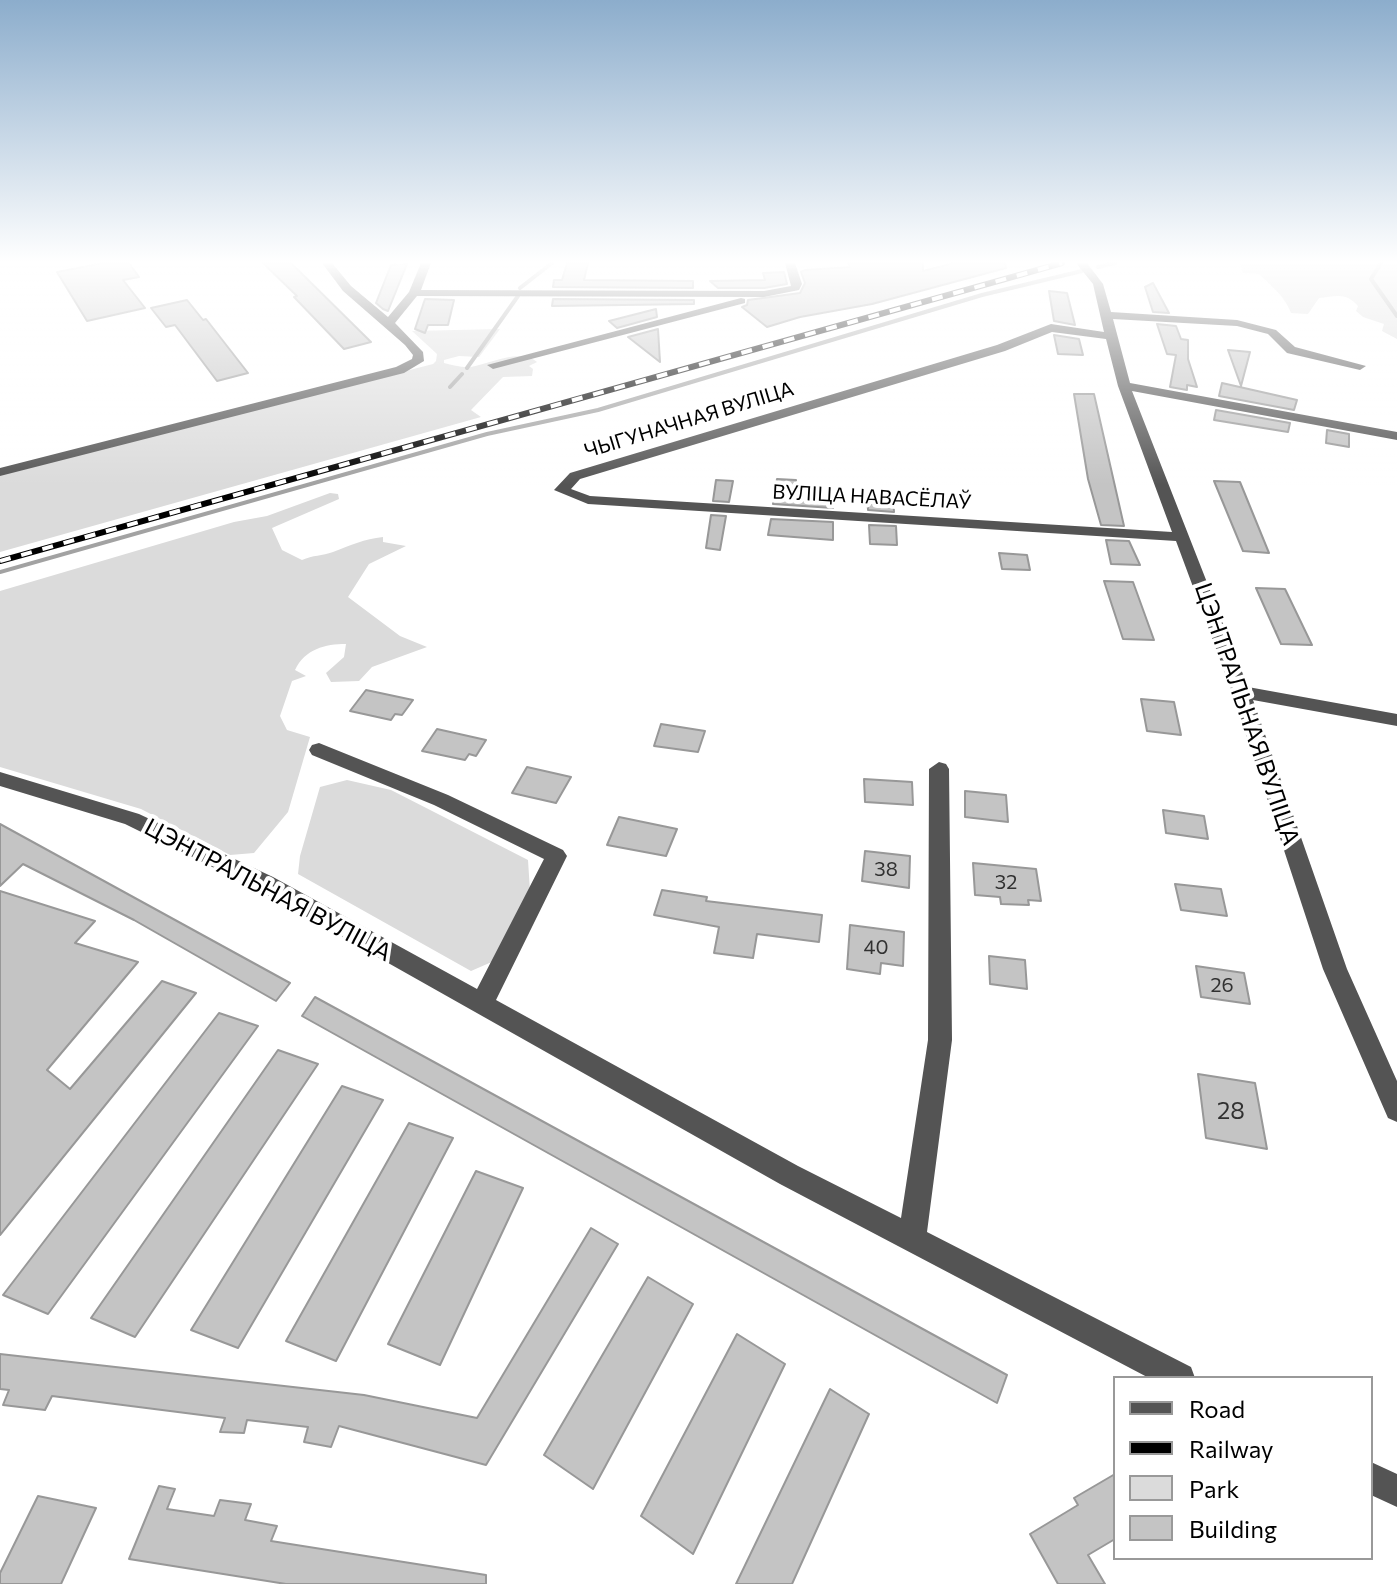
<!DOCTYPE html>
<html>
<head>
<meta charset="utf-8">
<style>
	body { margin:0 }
	#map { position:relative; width:1397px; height:1584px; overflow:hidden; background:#fff; font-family:Commissioner,sans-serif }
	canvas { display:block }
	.legend { position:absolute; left:1113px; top:1376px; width:260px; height:184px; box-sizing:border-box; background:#fff; border:2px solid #999; margin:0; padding:10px 14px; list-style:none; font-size:24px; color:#000 }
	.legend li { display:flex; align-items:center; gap:16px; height:40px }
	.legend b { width:40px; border:2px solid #999 }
</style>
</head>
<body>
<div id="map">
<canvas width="1397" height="1584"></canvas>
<ul class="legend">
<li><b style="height:10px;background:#545454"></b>Road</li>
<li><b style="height:10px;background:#000"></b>Railway</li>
<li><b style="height:22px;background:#dbdbdb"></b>Park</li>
<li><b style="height:22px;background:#c4c4c4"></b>Building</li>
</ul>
</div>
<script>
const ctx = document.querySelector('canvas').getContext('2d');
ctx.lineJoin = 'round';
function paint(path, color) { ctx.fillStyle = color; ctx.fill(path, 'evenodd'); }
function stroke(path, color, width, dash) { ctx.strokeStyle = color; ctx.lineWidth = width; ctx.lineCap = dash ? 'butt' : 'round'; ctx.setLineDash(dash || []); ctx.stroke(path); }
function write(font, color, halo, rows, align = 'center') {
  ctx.font = font + ' Commissioner,sans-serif'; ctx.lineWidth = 8; ctx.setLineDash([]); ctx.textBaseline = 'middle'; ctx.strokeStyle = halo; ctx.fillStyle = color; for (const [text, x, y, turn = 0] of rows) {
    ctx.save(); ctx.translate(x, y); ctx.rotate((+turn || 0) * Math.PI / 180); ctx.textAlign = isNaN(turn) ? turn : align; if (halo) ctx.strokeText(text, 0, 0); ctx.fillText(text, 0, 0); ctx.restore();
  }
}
const green = new Path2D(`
	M1240,263H1397V339L1382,331L1384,324L1363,317L1356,311L1358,306C1347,292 1334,296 1319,298L1308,314L1291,313C1285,296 1271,286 1259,274L1243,273Z
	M500,329L479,357L459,356L444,360V363C453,365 462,368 471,367C490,364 520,348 537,362L529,366L533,369L532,376L503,377L471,410L481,417L0,552V475L433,364L436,361L437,354L412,331Z
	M330,493L338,494L339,499L272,528L282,550L302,560C313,555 322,556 333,552C351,545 364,539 383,537V542L406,546L369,564L348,597L400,636L427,647L372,667L359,681L331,682L326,673L344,657L346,644C325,644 305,649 295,670L306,676L292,681L280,716L287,730L310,737L288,812L254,853L230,855L141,809L0,767V591L234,522L267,516Z
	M347,780L391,790L528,860L530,891L494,961L471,971L298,874L300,856L320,787Z`);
const stream = new Path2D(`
	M1381,263L1371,279L1397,316
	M1098,267L1115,263
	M520,288L552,263
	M467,368L518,296
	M450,387L462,374
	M0,572L487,434L598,410L982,295L1082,271`);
const building = new Path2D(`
	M104,263H129L139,277L123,280L145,308L87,321L57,272Z
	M263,263H291L371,342L344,349L294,297L297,296Z
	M567,263H588L584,280L693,281V288L553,287L554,280H562Z
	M848,263H923V271L954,263H1005L1006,268L872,304L800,317L767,327L742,307L747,305L748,300L800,293L805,283L801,272L805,270L850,267Z
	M407,264L388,311L383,309L376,303L391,265Z
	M784,272L787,284L764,288H718L710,281L765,280L763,273Z
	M1153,283L1169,313L1153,312L1145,287Z
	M1049,291L1067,293L1075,325L1054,321Z
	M425,299L454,300L448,325H428L425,333L415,329Z
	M553,299L694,300V304L552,306Z
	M187,300L203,320L206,319L248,373L217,381L175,325L166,327L151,308Z
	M656,309L657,317L617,328L609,321Z
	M1157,324L1176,326L1181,339L1188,340V359L1197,387L1187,385V390L1170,387L1176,355L1167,354Z
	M658,329L660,362L628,337Z
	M1054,335L1079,339L1083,355L1058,354Z
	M1228,350L1250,352L1241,386Z
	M1222,383L1297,400L1294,410L1219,396Z
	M1074,394H1094L1124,526L1101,525L1088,479Z
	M1216,410L1290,423L1288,432L1214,420Z
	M1327,430L1349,434V447L1326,443Z
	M777,479L796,480L795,489L832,491L833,508L773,504Z
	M716,480L733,481L729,502L713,501Z
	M1214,481L1240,482L1269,553L1243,551Z
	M867,494L893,497L894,512L868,510Z
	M711,515L726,516L720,550L706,548Z
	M771,519L833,522V540L768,535Z
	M869,525L896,526L897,545L870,544Z
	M1106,540L1129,541L1140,565L1111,564Z
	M999,553L1027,555L1030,570L1002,569Z
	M1104,581L1133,582L1154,640L1123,639Z
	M1256,588L1285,589L1312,645L1281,644Z
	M366,690L413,700L402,715L395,714L391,720L350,711Z
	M1141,699L1174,702L1181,735L1147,731Z
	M661,724L705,731L698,752L654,746Z
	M437,729L486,740L476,756L469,754L465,760L422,751Z
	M527,767L571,777L556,803L512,793Z
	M864,779L912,782L913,805L865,802Z
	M965,791L1006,795L1008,822L965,817Z
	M1163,810L1204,816L1208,839L1166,833Z
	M619,817L677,829L666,856L607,845Z
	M0,824L290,983L276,1001L134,920L23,864L0,886Z
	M865,851L910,856L909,888L862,881Z
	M973,863L1036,869L1041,901L1028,900L1029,905L1001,904L1000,897L975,895Z
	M1175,884L1221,889L1227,916L1181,910Z
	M662,890L707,897L706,901L822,915L819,942L757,934L753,958L714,953L719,927L654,915Z
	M0,891L95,921L75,943L138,962L47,1070L70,1089L162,981L196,993L0,1235Z
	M850,925L904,932L903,966L881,963L880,974L847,969Z
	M989,956L1025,960L1027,989L990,984Z
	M1196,966L1244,973L1250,1004L1201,997Z
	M315,997L1007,1375L997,1403L302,1016Z
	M219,1013L258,1026L48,1314L3,1295Z
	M278,1050L318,1064L135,1337L91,1318Z
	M1198,1074L1255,1083L1267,1149L1206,1138Z
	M342,1086L383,1100L238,1348L191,1330Z
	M409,1123L453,1138L336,1361L286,1341Z
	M476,1171L523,1188L440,1365L388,1344Z
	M591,1228L618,1244L486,1465L339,1426L331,1447L304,1442L308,1427L247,1420L244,1433L220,1432L225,1418L52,1396L45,1410L3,1405L9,1390L0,1389V1354L364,1395L477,1418Z
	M648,1277L693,1304L593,1489L544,1455Z
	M737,1334L785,1364L693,1554L641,1516Z
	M830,1389L869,1414L792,1584H736Z
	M1115,1474V1539L1088,1555L1105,1584H1058L1030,1534L1078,1505L1074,1498Z
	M159,1486L175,1489L167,1509L214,1516L220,1500L251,1504L245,1520L277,1526L271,1541L486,1575V1584H286L129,1559Z
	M38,1496L96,1508L61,1584H0V1573Z`);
const minor = new Path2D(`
	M322,263H332L351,286L388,317L409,292L421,263H431L421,290L764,291L791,286L785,263H795L802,284L799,290L764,297L417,296L395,323L423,352L424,361L404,373L0,476V468L396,367L412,359L413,355L405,345L343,291Z
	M1076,263H1087L1103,284L1111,312L1237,320L1276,330L1295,347L1366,366L1360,370L1287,353L1268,334L1237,326L1113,319L1130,383L1397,432V440L1132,391L1248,687L1397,714V726L1253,700L1347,969L1397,1081V1122L1388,1118L1323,969L1232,692L1176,541L588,504L554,490L570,473L997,345L1051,324L1104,332L1093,284ZM1052,332L1106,339L1118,386L1172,532L590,496L571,489L580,479L1005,351Z
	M741,298L745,299V303L493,369L487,365Z
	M319,743L448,795L563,850L567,856L496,1000L798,1166L901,1218L928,1040L929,769L939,762L946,764L949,769L952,1040L927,1232L1191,1367L1195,1378H1149L780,1184L257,889L125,824L0,786V772L139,814L273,877L477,989L544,859L434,805L312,755L309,750L312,745Z
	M1371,1462L1397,1474V1507L1371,1495Z`);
const rail = new Path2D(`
	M0,561L1062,263`);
const farStreetnames = [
	["ЧЫГУНАЧНАЯ ВУЛІЦА",689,420,-17],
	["ВУЛІЦА НАВАСЁЛАЎ",872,497,3]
];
const numberNames = [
	["38",886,869],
	["32",1006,882],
	["40",876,947],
	["26",1222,985]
];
const streetNames = [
	["ЦЭНТРАЛЬНАЯ ВУЛІЦА",1247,714,71],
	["ЦЭНТРАЛЬНАЯ ВУЛІЦА",268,890,28]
];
const nearNumbernames = [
	["28",1231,1111]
];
paint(green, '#dbdbdb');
stroke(stream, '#a2a2a2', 4);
paint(building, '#c4c4c4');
stroke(building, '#989898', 2);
paint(minor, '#545454');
stroke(rail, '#000', 6);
stroke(rail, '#fff', 4, [11]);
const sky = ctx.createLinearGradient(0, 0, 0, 485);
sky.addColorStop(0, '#8cadcc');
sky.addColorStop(0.54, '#fff');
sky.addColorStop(1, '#ffffff00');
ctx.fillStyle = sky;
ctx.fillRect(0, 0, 1397, 485);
write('20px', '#000', '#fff', farStreetnames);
write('20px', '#313131', null, numberNames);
write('24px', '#000', '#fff', streetNames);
write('24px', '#313131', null, nearNumbernames);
</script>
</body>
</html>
